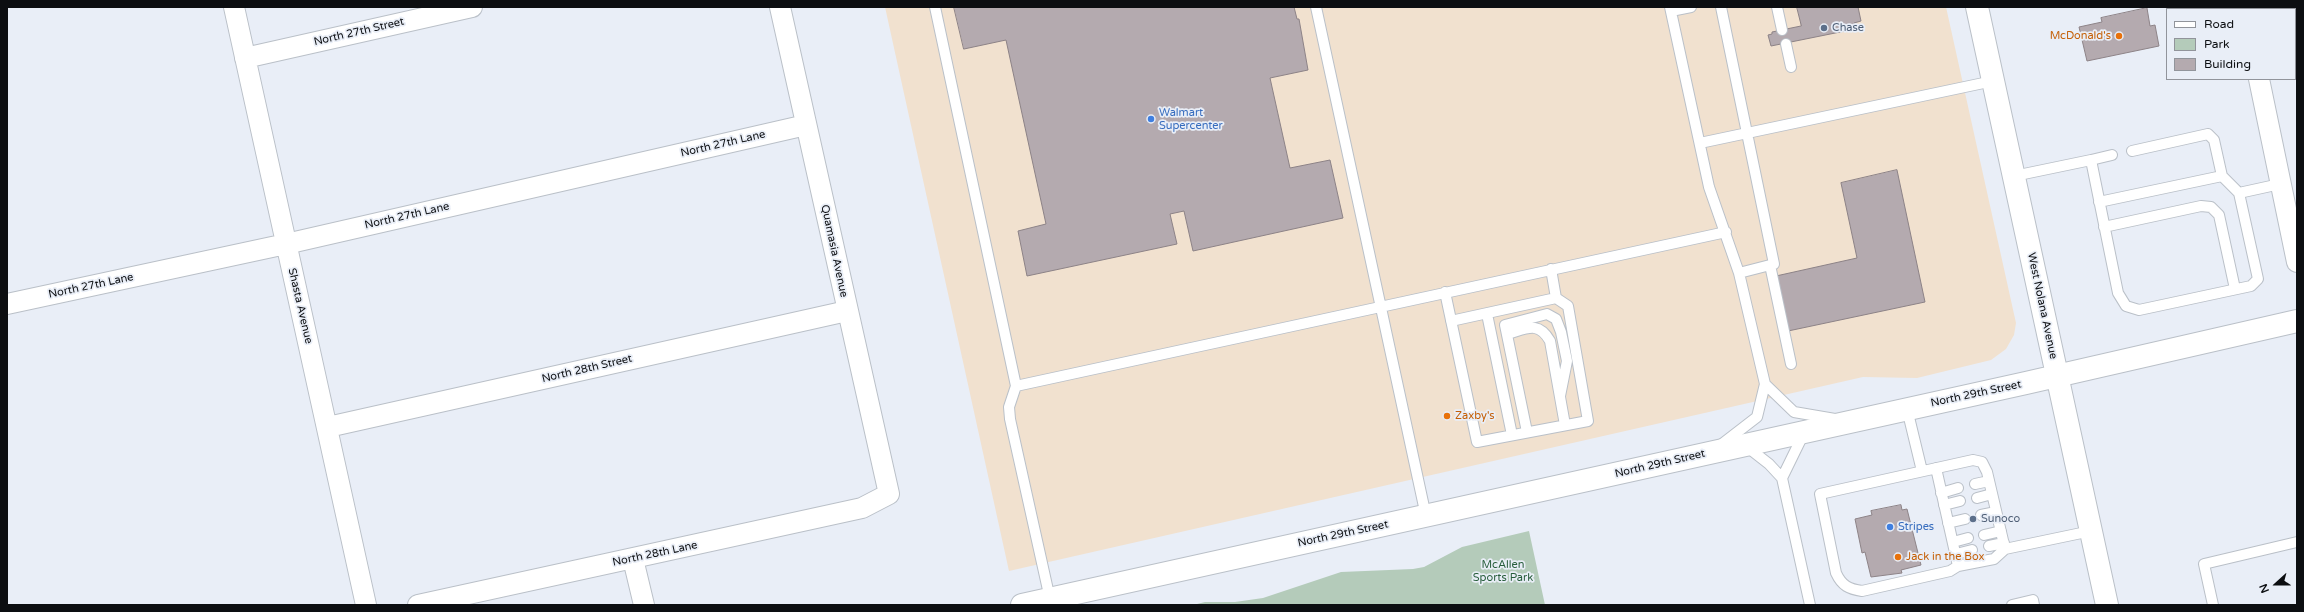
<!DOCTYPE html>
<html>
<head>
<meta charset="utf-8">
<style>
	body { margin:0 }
	#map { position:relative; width:2304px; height:612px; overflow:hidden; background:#e9eef7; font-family:"Varela Round",sans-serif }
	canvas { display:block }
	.frame { position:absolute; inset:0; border:8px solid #0c0e11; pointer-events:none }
	.legend { position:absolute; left:2166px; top:8px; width:130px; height:72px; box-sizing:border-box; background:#e9eef7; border:1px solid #91949b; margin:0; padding:5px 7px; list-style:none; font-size:12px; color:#0c0e11 }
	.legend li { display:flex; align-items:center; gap:8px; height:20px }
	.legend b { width:20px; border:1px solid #91949b }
	.north { position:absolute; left:2256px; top:564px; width:40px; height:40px; -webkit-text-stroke:3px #e9eef7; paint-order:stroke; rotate:249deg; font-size:11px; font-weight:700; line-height:16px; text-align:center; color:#0c0e11 }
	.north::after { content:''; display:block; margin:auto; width:14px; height:18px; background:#0c0e11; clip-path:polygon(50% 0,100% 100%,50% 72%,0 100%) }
</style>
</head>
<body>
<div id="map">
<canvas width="2304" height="612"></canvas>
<div class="frame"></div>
<ul class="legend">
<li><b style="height:5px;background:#fff"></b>Road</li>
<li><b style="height:11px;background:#b4cbba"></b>Park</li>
<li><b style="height:11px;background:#b4aaaf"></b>Building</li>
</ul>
<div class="north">N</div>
</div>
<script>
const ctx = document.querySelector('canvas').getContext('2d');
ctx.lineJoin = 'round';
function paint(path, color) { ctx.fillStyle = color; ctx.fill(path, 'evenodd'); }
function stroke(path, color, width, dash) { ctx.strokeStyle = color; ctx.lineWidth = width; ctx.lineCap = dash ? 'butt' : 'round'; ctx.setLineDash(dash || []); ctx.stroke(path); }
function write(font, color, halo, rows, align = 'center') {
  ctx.font = font + ' "Varela Round",sans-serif'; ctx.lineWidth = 3.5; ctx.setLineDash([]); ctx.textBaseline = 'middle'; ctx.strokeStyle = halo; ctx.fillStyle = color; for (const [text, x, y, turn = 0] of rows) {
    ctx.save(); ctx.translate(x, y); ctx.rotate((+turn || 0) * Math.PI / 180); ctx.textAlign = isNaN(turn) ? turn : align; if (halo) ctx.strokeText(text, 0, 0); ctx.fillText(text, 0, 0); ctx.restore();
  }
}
const commercial = new Path2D(`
	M885,7H1946L2016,323L2014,335L2006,349L1991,360L1917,378L1863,377L1009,571Z`);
const green = new Path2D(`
	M1529,531L1545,605H1193L1205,602H1235L1263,598L1341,572L1413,569L1424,567L1462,547Z`);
const building = new Path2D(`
	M954,7H1294L1297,19H1299L1308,70L1270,78L1290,168L1330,160L1343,218L1193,251L1184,211L1170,214L1177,244L1027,276L1018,231L1046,224L1006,40L964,49Z
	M1797,7H1858L1861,21L1854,23L1855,29L1771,46L1768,35L1772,34V32L1801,26Z
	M2147,8L2150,26L2155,25L2159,46L2087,61L2079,27L2102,22L2101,18Z
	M1897,170L1925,302L1788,331L1776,276L1857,258L1841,183Z
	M1901,505L1902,510L1907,509L1921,565L1901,570L1902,573L1871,577L1865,552L1862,553L1855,519L1872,515L1871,511Z`);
const lane = new Path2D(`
	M935,7L1016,386L1009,407L1010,419L1050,599
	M1316,7L1426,516
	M1670,7L1709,187L1739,273L1765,384L1757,417L1722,444
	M1721,7L1774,264L1739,273
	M1777,7L1782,30
	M1671,11L1691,7
	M1786,44L1791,67
	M1700,143L1993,81
	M2132,151L2208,134L2214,140L2222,176
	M2091,160L2112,155
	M2014,176L2091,160L2118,293L2126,306L2139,310L2251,286L2258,279L2239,193L2280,184
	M2099,202L2222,176L2239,193
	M2104,227L2201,206L2211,207L2219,215L2235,289
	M1770,265L1791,364
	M1445,292L1477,442L1588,421L1568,306L1556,298L1551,269
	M1487,314L1512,435
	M1451,321L1556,298
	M1507,334C1526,329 1538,320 1550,341L1565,425
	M1765,384L1794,412L1835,419
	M1016,386L1726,232
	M1907,409L1922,471
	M1527,432L1505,325L1547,314L1556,319L1561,332L1567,361L1560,396
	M1746,446L1769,464L1782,478L1810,605
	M1936,468L1958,566
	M1782,478L1804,433
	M1975,484L1989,481
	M1941,493L1958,488
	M1977,498L1992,494
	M1944,505L1960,501
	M1981,515L1996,512
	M1948,523L1965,519
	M1984,535L2001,531
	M1953,542L1968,538
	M1989,546L2004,543
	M2005,549L1987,472L1982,462L1973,460L1820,494L1836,573C1842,586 1849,589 1862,591L1950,571L1958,566L1994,559L2005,549L2091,531
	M1956,554L1972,550
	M2012,605L2033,600L2034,605
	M2213,605L2204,564L2297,542`);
const street = new Path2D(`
	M234,7L366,605
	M2243,7L2244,9
	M245,58L472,7
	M2259,79L2297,262
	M7,304L286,244L806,125
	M328,427L847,311
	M633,559L644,605
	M418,605L862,508L889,494L780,7`);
const secondary = new Path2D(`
	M1977,7L2107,605
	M1022,605L2026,383L2297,321`);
const markers = [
	[1824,28,4,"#5c6f8a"],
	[2119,36,4,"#e8710a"],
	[1151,119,4,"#3f7fe0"],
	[1447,416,4,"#e8710a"],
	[1973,519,4,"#5c6f8a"],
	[1890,527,4,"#3f7fe0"],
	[1898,557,4,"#e8710a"]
];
const serviceNames = [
	["Chase",1832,28],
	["Sunoco",1981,519]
];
const streetNames = [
	["North 27th Street",359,32,-13],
	["North 27th Lane",723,144,-13],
	["North 27th Lane",407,216,-13],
	["Quamasia Avenue",834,251,78],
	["North 27th Lane",91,286,-12],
	["Shasta Avenue",300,306,77],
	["West Nolana Avenue",2042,306,78],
	["North 28th Street",587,369,-13],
	["North 29th Street",1976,394,-12],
	["North 29th Street",1660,464,-13],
	["North 29th Street",1343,534,-12],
	["North 28th Lane",655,554,-12]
];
const foodNames = [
	["McDonald's",2111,36,"right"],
	["Zaxby's",1455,416],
	["Jack in the Box",1906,557]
];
const shopNames = [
	["Walmart",1159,113],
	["Supercenter",1159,126],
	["Stripes",1898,527]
];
const parkNames = [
	["McAllen",1503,565],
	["Sports Park",1503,578]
];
paint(commercial, '#f1e1cf');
paint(green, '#b4cbba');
paint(building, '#b4aaaf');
stroke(building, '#8d8387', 1);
stroke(lane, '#bac0c8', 12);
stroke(street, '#bac0c8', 22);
stroke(secondary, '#bac0c8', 24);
stroke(lane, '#fff', 10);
stroke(street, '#fff', 20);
stroke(secondary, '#fff', 22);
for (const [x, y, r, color] of markers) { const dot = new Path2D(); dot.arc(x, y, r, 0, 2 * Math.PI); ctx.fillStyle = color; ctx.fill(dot); stroke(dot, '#e9eef7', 1.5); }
write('11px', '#4e5e75', '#e9eef7', serviceNames, 'left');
write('11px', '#0c0e11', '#e9eef7', streetNames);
write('11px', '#c56008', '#e9eef7', foodNames, 'left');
write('11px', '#366cbe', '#e9eef7', shopNames, 'left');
write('11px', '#275d3b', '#e9eef7', parkNames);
</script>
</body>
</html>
